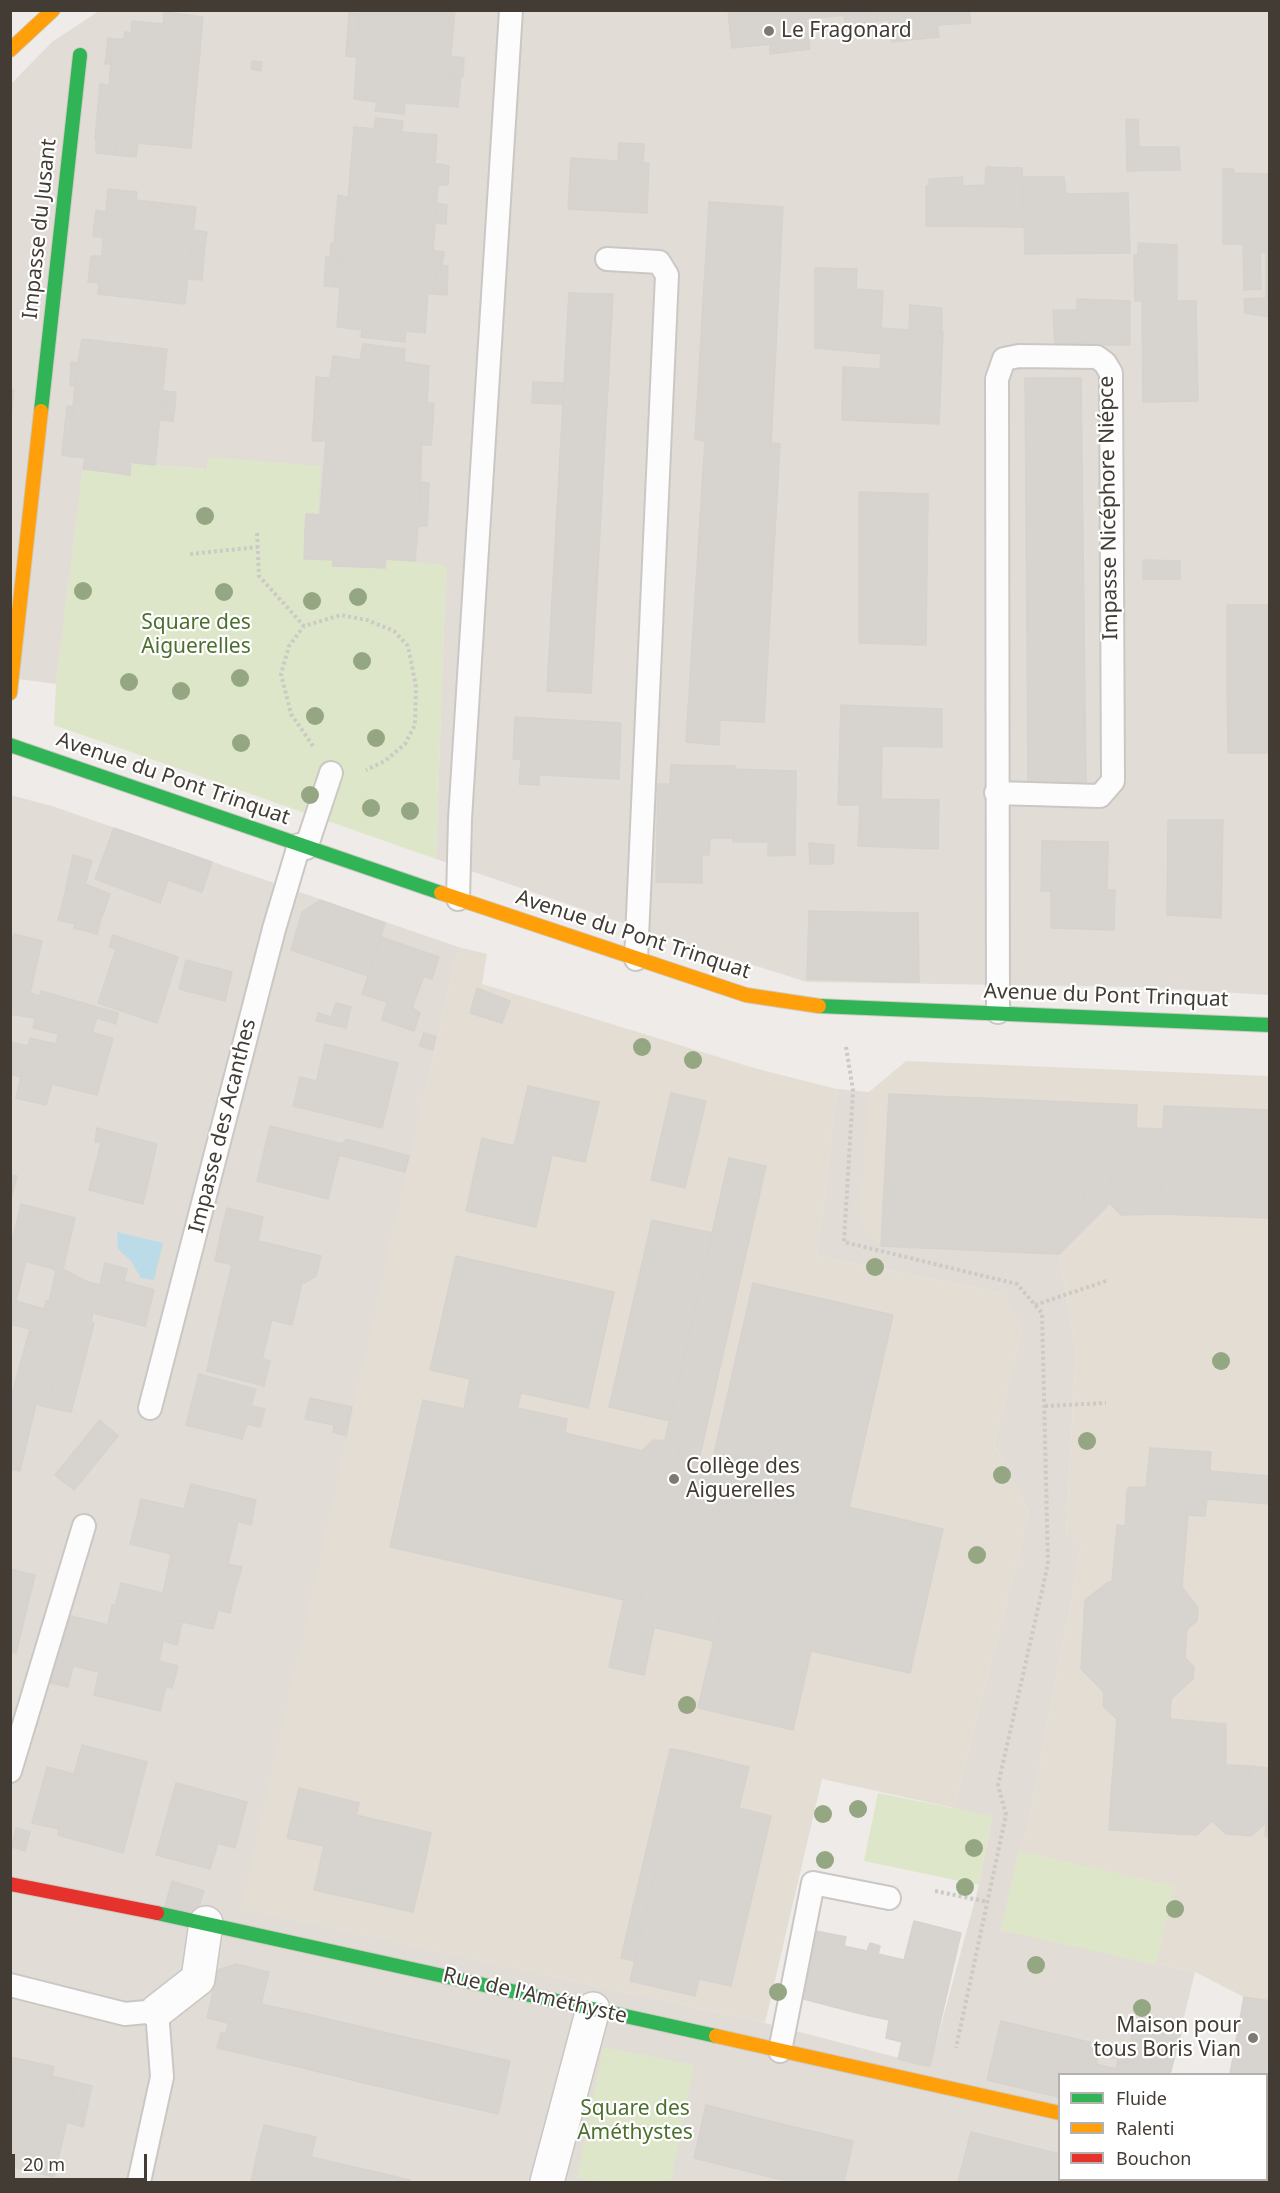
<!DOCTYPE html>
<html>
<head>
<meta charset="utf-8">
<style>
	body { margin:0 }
	#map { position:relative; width:1280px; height:2193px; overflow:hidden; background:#eeebe8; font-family:"Noto Sans",sans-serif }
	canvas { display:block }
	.frame { position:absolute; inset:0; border:12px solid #433c35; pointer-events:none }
	.legend { position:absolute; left:1058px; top:2073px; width:210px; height:108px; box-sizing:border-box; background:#fff; border:2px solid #b4b1ae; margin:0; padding:8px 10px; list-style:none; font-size:18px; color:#433c35 }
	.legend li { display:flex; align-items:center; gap:12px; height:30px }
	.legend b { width:30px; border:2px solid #b4b1ae }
	.scale { position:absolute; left:12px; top:2154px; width:135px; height:27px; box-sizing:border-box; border:3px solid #433c35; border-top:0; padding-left:8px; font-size:18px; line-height:21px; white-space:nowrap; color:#433c35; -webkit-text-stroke:4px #fff; paint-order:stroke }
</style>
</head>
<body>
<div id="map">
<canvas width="1280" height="2193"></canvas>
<div class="frame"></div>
<ul class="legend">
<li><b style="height:8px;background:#30b455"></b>Fluide</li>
<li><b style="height:8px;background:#ff9f0a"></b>Ralenti</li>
<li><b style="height:8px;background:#e5322d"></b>Bouchon</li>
</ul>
<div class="scale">20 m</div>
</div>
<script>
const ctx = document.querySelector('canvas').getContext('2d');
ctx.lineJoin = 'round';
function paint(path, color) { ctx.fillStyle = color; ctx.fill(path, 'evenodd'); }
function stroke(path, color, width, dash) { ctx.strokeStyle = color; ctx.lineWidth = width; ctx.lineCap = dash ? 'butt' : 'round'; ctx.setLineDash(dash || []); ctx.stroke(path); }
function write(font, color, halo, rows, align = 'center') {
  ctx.font = font + ' "Noto Sans",sans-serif'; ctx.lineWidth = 4.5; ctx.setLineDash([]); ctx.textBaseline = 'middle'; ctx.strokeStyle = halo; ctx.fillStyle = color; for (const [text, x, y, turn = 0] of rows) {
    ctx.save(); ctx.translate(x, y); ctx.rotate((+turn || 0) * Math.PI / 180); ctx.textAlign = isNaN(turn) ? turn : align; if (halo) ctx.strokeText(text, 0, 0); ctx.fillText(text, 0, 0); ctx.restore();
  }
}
const residential = new Path2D(`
	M99,11H1269V995L1141,987L807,982L655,934L436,859L446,566L387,569L333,566V560L303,559L307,513H318L209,458L207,469L84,460L56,684L11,678V84L52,42Z
	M10,795L52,806L458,947L242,1908L765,2023L930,2066L979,1885L992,1817L954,1808L1029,1513L994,1444L1022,1330L1001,1293L817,1256L837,1089L889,1094L1059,1254L1076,1349L1066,1535L1082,1544L1027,1831L1019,1851L1001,1930L1195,1972L1170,2074H1060V2180H1266L1267,2145H1269V2182H11Z`);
const education = new Path2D(`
	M458,947L487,954L482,984L754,1068L837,1089L817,1256L1001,1293L1022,1330L994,1444L1029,1513L954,1808L822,1779L765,2023L241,1908Z
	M906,1061L1269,1076V2001L1244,1997L1195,1972L1001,1930L1019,1851L1027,1831L1082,1544L1066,1536L1076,1349L1059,1253L881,1246L859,1221L869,1092Z`);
const green = new Path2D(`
	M209,457L321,466L318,514L307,513L303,559L333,560V566L386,569L389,560L446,565L436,859L54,725L56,684L84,460L207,469Z
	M878,1793L992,1816L979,1885L864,1861Z
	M1019,1851L1174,1886L1156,1965L1001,1930Z
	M603,2047L694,2065L671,2182H602L577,2178Z`);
const water = new Path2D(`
	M117,1232L163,1243L154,1280L141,1278L131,1261L118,1249Z`);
const building = new Path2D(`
	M360,10H455L446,106L405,103L404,114L375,111L377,102L354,99Z
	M728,10H969L971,23L937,25L939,37L928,38L925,27L905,29L904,24L889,25V20L878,21L877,12L806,19L808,34L792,35L791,42L732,48Z
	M164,12L203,17L191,148L95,139L100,84L109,85L113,39H124L125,32L131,33L132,21L163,24Z
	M877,12L878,21L845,25L844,15Z
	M349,13L359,14L356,57L346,56Z
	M904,24L905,29L925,27L928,38L892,42L889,25Z
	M808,34L810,49L770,54V44L791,42L792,35Z
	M108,38L113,39L111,64H105Z
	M451,56L464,58L463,77L449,75Z
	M252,61L262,62L261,71L251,69Z
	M449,75L461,77L458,107L446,106Z
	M376,118L403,121L402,132L437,135L435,164H440L438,185L433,251L429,250L428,265H437L435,294L428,293L425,333L406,331L405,342L361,337L362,330L337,327L340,287H335L338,258L343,259L354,127L374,129Z
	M1126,119L1138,120L1139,147H1179L1180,170L1127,171Z
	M96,139L117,141L115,155L96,153Z
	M117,141L138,143L136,157L115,155Z
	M619,143L644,144L643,163L618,162Z
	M571,158L649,163L647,213L568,209Z
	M440,164L449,166L448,185H438Z
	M986,167L1022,168L1024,227L926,226V186L929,185V179L963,177L962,186L985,185Z
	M1223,169H1233L1234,173L1270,174V245L1223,244Z
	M1023,177H1064L1066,194L1128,193L1130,253L1025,254Z
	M108,189L137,192L136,200L196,207L185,304L98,294Z
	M338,195L348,197L344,243H334Z
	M709,202L783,207L771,443L780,444L764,722L720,720L719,745L686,742L705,441L695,439Z
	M436,203L447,205L446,224L435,223Z
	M96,210L106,212L103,238L93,236Z
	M193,230L207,232L204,256H190Z
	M331,243H344L343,259L330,258Z
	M1138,243L1177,245V301H1196L1198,401L1143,402L1142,301H1135L1134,255H1138Z
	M1243,245H1260L1261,289L1244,290Z
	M1260,245H1270V298H1266V253H1260Z
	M429,250L444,252L442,265H428Z
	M91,256H101L99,283L88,282Z
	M190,256H204L202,280L188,279Z
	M326,257L338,258L335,287L324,286Z
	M437,265L448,266L447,295L435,294Z
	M815,268L857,269L856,289L815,286Z
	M815,286L883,291L881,329L815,324Z
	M569,293L613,294L591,693L547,691Z
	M1266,298H1270V317L1245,313L1244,299Z
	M1077,299L1130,301V345H1055L1053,310H1077Z
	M910,305L942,308V332L909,330Z
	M815,324L943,332L939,424L842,420L843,367L880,369L881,354L815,348Z
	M82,339L167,349L155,465L68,456L75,386L80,387L83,363H78Z
	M363,344L405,349L404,362L429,366L427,403H434L433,422H422L420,507L428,508L427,526H418L415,561L385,559V568L333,566V560L317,559L318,533L305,531L306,514L320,515L326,441L327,418L314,417L315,398H327L333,356L360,360Z
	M71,362L78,363L75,386L70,385Z
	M78,363H83L80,387L76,386Z
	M316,377L329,378L327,398H315Z
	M1025,378H1081L1086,783H1028Z
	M533,382L564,383L562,404L532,403Z
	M10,389L14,390L10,426Z
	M163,391L176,392L175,407L161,405Z
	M161,405L175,407L173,421L160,420Z
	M67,406L74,407L68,456L62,455Z
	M314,417L327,418L326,441H312Z
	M422,422H433L431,445H421Z
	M85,458L109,460L108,472L83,469Z
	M109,460L131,462L130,475L108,472Z
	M421,482L429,483L428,508L420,507Z
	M859,492L928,494L926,645L859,643Z
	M305,531L318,533L317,559H304Z
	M1143,560L1180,561V579H1143Z
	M1227,605H1270V676H1227Z
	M1227,676H1270V753H1228Z
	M841,705L942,709V747L882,746L881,799L939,800L938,849L858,846L860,805H838Z
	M515,717L621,723L619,779L540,775V760L513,759Z
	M521,760H540L539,785L519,784Z
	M671,765L735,766L733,838H710L709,855H702V883L656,882L658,784H670Z
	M735,769L796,771L795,855L768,856V842H733Z
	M1168,820H1223L1221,918L1167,915Z
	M114,828L212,862L202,892L168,880L160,903L95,879Z
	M1042,841L1108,842L1107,890H1115L1114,930L1051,928V891H1041Z
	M809,843L834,845L833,864H810Z
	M73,855L92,861L85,884L110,894L103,915L63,902Z
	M320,900L385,923L368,976L291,950L302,912Z
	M63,902L79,907L75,924L58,920Z
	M79,907L102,915L97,934L74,928Z
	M809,911L906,913L907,982L807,979Z
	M906,913H918L919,982H907Z
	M14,934L42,941L30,993L40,996L35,1018L10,1014V947Z
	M113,935L178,957L157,1023L98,1003L116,949L109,947Z
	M381,937L439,957L432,979L424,976L412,1008L420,1013L414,1031L382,1020L387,1002L362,994Z
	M186,960L232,972L225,1001L179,989Z
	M477,988L510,1001L502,1023L470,1013Z
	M41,991L118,1013L116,1024L97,1018L92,1033L35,1018Z
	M336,1003L351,1007L346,1028L316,1021L318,1013L331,1017Z
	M35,1018L113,1038L97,1095L52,1084L46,1105L16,1098L30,1038L56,1044L58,1034L33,1028Z
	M424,1033L436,1037L433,1050L419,1046Z
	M10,1042L28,1046L21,1077L10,1074Z
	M325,1044L398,1063L382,1128L310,1110Z
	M300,1077L317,1081L310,1110L293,1106Z
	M528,1086L599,1102L585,1162L552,1155L536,1227L466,1211L482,1138L514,1146Z
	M671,1093L706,1101L685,1188L651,1180Z
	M889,1094L1137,1105L1136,1128L1163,1129L1164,1106L1270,1110V1218L1160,1214L1162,1156L1086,1154L1083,1204L1037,1202L1033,1253L881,1246Z
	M270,1126L343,1144L346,1139L409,1156L405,1172L319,1150L309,1194L257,1181Z
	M97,1128L157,1144L143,1204L89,1190L101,1143L95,1142Z
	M319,1150L339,1156L328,1199L309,1194Z
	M1086,1154L1112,1155L1110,1203L1082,1231Z
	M1112,1155L1162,1156L1160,1214L1121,1215L1110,1203Z
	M729,1158L766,1166L698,1464L682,1460L675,1444L665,1440Z
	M10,1175L17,1176L12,1195H10Z
	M1037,1202L1083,1204L1082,1231L1059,1254L1033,1253Z
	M21,1204L75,1218L63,1269L85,1281L100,1285L105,1263L127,1269L124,1281L154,1290L145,1326L49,1302L56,1270L26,1261L18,1293L10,1292V1250Z
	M227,1208L263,1217L258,1241L221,1232Z
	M652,1220L713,1233L670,1421L609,1407Z
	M221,1232L321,1256L316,1276L304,1283L282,1278L262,1360L212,1347L221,1310L228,1312L239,1266L215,1261Z
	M456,1256L614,1292L588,1408L521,1393L517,1408L567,1419L565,1433L642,1451L653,1440L670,1441L678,1448L682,1460L711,1467L753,1283L893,1315L849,1507L943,1529L910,1673L811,1651L793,1730L698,1708L728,1579L649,1561L646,1573L631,1570L624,1600L390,1547L423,1400L464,1409L470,1379L430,1370Z
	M232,1265L239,1266L228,1312L221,1310Z
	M282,1278L302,1283L292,1325L272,1320Z
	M10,1292L18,1293L16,1301L44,1309L46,1301L93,1313L91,1321L94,1323L78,1386L54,1380L46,1407L36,1404L35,1408L10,1401L30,1329L10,1324Z
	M212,1347L270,1361L264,1386L207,1371Z
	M199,1374L256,1389L251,1406L265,1409L260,1427L247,1424L242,1439L186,1425Z
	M54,1380L78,1386L71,1412L46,1407Z
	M310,1398L352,1407L346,1436L333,1432L334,1425L305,1419Z
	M10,1401L35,1408L20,1471L10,1469Z
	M100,1420L118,1436L74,1490L55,1475Z
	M1150,1448L1211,1452L1210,1471L1270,1476V1504L1207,1499L1205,1516L1166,1514L1157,1488H1146Z
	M191,1484L256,1500L251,1525L238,1521L233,1543L136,1521L141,1499L184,1509Z
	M1129,1487L1157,1488L1166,1514L1160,1585L1182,1587L1198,1608L1197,1621L1187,1629L1185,1658L1194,1667L1193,1679L1171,1699L1156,1697L1154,1763L1158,1766L1129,1796L1111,1795L1117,1719L1103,1706L1104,1692L1081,1669L1085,1600L1108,1582H1112L1117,1525L1125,1526L1127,1491Z
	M1166,1514L1188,1515L1182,1587L1160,1585Z
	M136,1521L233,1543L228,1564L242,1567L235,1590L167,1574L171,1554L130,1544Z
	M649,1561L728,1579L714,1641L635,1623Z
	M10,1569L35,1575L26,1612L10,1608Z
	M631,1570L646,1573L635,1623L619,1620Z
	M167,1574L235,1590L230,1613L218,1610L213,1629L115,1606L121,1583L163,1593Z
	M112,1605L182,1622L177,1645L163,1641L159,1661L61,1639L67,1615L108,1625Z
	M10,1608L26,1612L16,1653L10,1652Z
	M619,1620L654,1628L644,1675L609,1667Z
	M61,1639L159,1661L153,1683L166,1686L160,1711L94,1695L99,1672L73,1666L68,1687L51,1683Z
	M159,1661L178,1666L172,1688L153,1683Z
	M1156,1697L1171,1699L1168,1758L1158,1766L1154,1763Z
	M1170,1719L1226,1724V1765L1251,1766L1247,1780L1185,1778L1165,1799L1162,1833L1109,1830L1111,1795L1129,1796L1168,1758Z
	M82,1745L147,1762L123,1853L58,1835L59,1829L32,1823L47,1767L74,1774Z
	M670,1749L684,1751L634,1961L621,1958Z
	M684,1751L749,1767L739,1808L771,1816L731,1986L699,1979L695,1996L630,1981Z
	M1251,1766L1270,1768V1803L1266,1823L1251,1836L1240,1835L1252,1825L1253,1780H1247Z
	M1185,1778L1253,1780L1252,1825L1240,1835L1226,1834L1212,1821L1197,1835L1162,1833L1165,1799Z
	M176,1783L247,1802L235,1848L218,1843L210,1869L156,1855Z
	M299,1788L359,1803L356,1815L399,1825L424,1866L413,1912L314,1890L324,1846L287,1838Z
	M1268,1803H1270V1840L1265,1835Z
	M399,1825L431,1833L424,1866Z
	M16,1828L30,1832L25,1851L12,1847Z
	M172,1881L204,1891L196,1915L165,1906Z
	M914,1921L961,1933L934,2049L914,2063L898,2059L902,2042L886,2038L889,2020L857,2013L860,2003L802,1990L816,1931L846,1937L844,1946L867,1951L870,1943L880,1946L878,1954L904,1960Z
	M236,1964L269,1972L261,2004L307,2014L295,2066L217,2048L221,2033H226L228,2023L207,2018L218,1970Z
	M802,1990L860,2003L857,2013L800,1998Z
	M1244,1997L1270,2001V2097H1266V2074H1230Z
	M307,2014L375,2030L364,2083L295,2066Z
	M1001,2021L1063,2036L1050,2095L987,2080Z
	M1135,2021L1181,2033L1175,2055L1130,2045Z
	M375,2030L444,2046L432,2099L364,2083Z
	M1063,2036L1093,2043L1092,2053L1098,2055L1096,2064L1116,2069L1118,2059L1108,2057L1110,2048L1129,2052L1124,2074H1060V2097L1050,2095Z
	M1130,2045L1175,2055L1170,2074H1124Z
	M444,2046L510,2061L498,2114L432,2099Z
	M934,2049L930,2066L914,2063Z
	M10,2057L54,2067L52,2076L76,2082L58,2160L10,2149Z
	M76,2082L92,2086L83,2127L67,2122Z
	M706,2105L786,2125L774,2178L694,2158Z
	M264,2125L316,2137L311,2157L259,2145Z
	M786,2125L853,2141L844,2182H795L774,2178Z
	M971,2132L1035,2148L1023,2182H958Z
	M259,2145L341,2164L337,2182H251Z
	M1035,2148L1060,2154V2180H1087L1086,2182H1023Z
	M10,2149L16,2151L14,2167L10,2166Z
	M16,2151L58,2160L54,2177L14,2167Z
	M341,2164L410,2180V2182H337Z
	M1087,2180H1167L1179,2182H1086Z`);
const path = new Path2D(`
	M257,533L259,576L304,626
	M190,554L258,547
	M313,746L291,714L281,674L289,646L304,626L341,615L367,620L394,631L408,646L416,687L415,725L405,744L385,761L366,770
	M846,1047L853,1090L844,1242L1017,1284L1042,1313L1048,1564L998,1785L1006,1815L956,2048
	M1035,1305L1109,1280
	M1045,1406L1106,1403
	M935,1891L988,1902`);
const lane = new Path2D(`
	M607,259L659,262L667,275L636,959
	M996,793L1100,796L1113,781L1111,373L1105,363L1097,357L1019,356L1004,359L997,379L998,1012
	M306,848L331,773
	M458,899L460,819L511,10
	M150,1408L274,929L299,845
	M10,1771L84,1526
	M10,1985L125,2014L157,2011L162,2077L139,2182
	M780,2051L813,1883L889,1898`);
const street = new Path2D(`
	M157,2011L198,1979L206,1923
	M1266,2159H1270
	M547,2182L593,2009`);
const fast = new Path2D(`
	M41,411L80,55
	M10,745L441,893
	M819,1006L1270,1025
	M157,1913L716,2036`);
const slow = new Path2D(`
	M10,50L53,10
	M10,693L41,411
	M441,893L746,995L819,1006
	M716,2036L1060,2113`);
const jam = new Path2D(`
	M10,1884L157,1913`);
const trees = [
	[205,516],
	[83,591],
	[224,592],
	[358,597],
	[312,601],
	[362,661],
	[240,678],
	[129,682],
	[181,691],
	[315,716],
	[376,738],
	[241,743],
	[310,795],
	[371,808],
	[410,811],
	[642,1047],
	[693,1060],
	[875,1267],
	[1221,1361],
	[1087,1441],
	[1002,1475],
	[977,1555],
	[687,1705],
	[858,1809],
	[823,1814],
	[974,1848],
	[825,1860],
	[965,1887],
	[1175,1909],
	[1036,1965],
	[778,1992],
	[1142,2008]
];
const markers = [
	[769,31,6,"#7f7974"],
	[674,1479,6,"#7f7974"],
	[1253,2038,6,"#7f7974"]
];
const poiNames = [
	["Le Fragonard",781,31],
	["Collège des",686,1467],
	["Aiguerelles",686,1491],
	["Maison pour",1241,2026,"right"],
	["tous Boris Vian",1241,2050,"right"]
];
const streetNames = [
	["Impasse du Jusant",40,229,-84],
	["Impasse Nicéphore Niépce",1109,508,-91],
	["Avenue du Pont Trinquat",173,779,19],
	["Avenue du Pont Trinquat",633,935,18],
	["Avenue du Pont Trinquat",1106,996,2],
	["Impasse des Acanthes",223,1126,-76],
	["Rue de l'Améthyste",535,1996,13]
];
const parkNames = [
	["Square des",196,623],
	["Aiguerelles",196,647],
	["Square des",635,2109],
	["Améthystes",635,2133]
];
paint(residential, '#e1dcd5');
paint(education, '#e4ddd4');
paint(green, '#dee6c9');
paint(water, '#bbdbe9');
paint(building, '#d7d4d0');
stroke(building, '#d6d2ce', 1.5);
stroke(lane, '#cac7c4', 26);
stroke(street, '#cac7c4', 36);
stroke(fast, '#cfcac2', 16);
stroke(slow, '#cfcac2', 16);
stroke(jam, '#cfcac2', 16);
stroke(path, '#cccac6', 4, [3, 3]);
stroke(lane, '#fcfcfc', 22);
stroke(street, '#fcfcfc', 33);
stroke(fast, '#30b455', 14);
stroke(slow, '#ff9f0a', 14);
stroke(jam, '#e5322d', 14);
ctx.fillStyle = '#95a782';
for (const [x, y] of trees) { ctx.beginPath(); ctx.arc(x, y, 9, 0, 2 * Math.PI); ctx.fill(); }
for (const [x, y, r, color] of markers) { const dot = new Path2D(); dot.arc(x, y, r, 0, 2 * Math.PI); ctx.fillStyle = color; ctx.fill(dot); stroke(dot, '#fff', 2); }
write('21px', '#433c35', '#fff', poiNames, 'left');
write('21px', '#433c35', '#fff', streetNames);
write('21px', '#4c6f2e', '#fff', parkNames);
</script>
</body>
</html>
